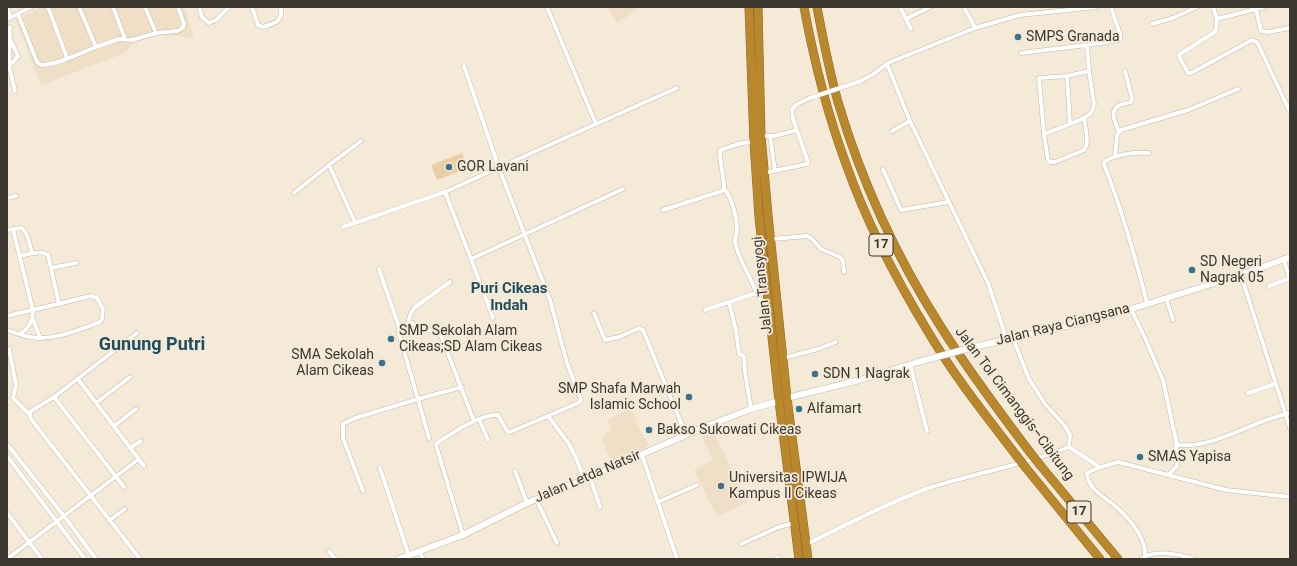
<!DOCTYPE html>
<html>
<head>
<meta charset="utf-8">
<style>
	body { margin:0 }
	#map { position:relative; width:1297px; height:566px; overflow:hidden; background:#f5e9d8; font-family:Roboto,sans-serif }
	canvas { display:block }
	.frame { position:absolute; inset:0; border:8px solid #3b3730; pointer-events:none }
</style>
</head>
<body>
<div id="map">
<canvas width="1297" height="566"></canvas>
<div class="frame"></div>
</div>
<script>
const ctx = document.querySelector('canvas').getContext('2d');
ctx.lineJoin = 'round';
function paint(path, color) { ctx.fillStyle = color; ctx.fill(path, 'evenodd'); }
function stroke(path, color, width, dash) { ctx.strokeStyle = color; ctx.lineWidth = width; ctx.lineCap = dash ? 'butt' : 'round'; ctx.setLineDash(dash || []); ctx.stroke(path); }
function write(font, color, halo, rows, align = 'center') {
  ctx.font = font + ' Roboto,sans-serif'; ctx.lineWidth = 3.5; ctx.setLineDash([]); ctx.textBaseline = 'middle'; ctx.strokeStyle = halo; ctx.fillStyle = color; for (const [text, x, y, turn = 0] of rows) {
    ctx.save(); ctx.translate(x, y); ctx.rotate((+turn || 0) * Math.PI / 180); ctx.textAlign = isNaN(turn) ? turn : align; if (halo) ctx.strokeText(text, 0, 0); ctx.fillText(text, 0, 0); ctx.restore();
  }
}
const built = new Path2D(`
	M41,7H184L194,37L158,35L133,43L125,53L41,85L16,20Z
	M607,7H640L618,23Z
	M631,407L637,421L636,422L649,446L612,463L601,438L611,429L608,420Z
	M711,426L747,502L717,517L694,470L713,460L699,431Z`);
const green = new Path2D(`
	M462,153L468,168L437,180L431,165Z`);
const street = new Path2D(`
	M48,7L67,58
	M79,7L96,47L119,39L132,40L156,33L177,31L181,29L183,27L184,24L178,7
	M113,7L125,39
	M145,7L156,33
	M199,7L202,17L209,23L216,20L229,7
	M252,7L258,25L263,27C275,23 283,22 281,7
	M900,7L911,29
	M964,7L975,28
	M1213,7L1217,19L1264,7
	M1256,9L1261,31L1268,32L1290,28
	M18,14L37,62L41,65C56,65 81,53 96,47
	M7,18H10L8,7
	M10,18L31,7
	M906,19L930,7
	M1217,19L1216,29L1215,32L1180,54L1179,56L1188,73H1191L1252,40L1257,42L1290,112
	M1152,24L1173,18L1197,7
	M1021,53L1087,45L1120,40V34L1111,7
	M887,64L910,121L988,283L1007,340
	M7,66H9L15,91
	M9,66L10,27
	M9,66L15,60L18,56L10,39
	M1067,76L1070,124
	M846,86L861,81L875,73L888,63L975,28L1020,15L1097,7
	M1084,117C1085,127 1090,142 1084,150L1055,162H1051L1048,160L1044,134C1056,129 1082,121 1091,113C1093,110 1094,107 1094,104L1089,71
	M596,124L677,88
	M892,131L910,121
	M1119,132C1116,125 1109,111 1118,106C1121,104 1127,103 1131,102L1132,98L1125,71
	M1044,134L1039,78L1067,76L1089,71L1087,45
	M761,136H774L797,130
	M770,136L775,171
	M1115,157L1117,135L1121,130L1188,110L1238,89
	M883,169L901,210L949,202
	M764,173L807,164L808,162L793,119L792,109L797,104L810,98
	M445,192L471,259L623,189
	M294,193L329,165
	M7,198L16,196
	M663,210L722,191L724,189V185L720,156V150L742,143L754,142
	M355,222L329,165L361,141
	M343,227L445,192L596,124L547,7
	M13,229L33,311C32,322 29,328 20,334
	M7,230L22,228C28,233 30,245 32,253
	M772,239L807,236L812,239L821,249L840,257L843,261L844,272
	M20,256C29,254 40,250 48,255L59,304
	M471,259L493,318
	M51,268L76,263
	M379,269L399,327
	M1241,275L1290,428
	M1269,286L1288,279L1289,277L1284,260
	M756,293L767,310
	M1166,298L1173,320
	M729,302L736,331L739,354L742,355L744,357L745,372L751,409
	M1147,303C1135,256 1122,210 1104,164V162C1115,154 1136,152 1149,153
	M1131,309L1145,338L1163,380L1177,445C1215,449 1253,420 1290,413
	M705,310L756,293C751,275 738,260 735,242C734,237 738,234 737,230C737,219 732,196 724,189
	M594,313L605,340L619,337L639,328L643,330L686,435
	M7,316L91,296L97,298L103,309L102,319L100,322C81,329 61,338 40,338C29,338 17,334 7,330
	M33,319L40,338
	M408,323L411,313L415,307L450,282
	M137,333L54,397L31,411L30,415L31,419L140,559
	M1013,338L1029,379L1045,404L1065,426L1070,435L1069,447
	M9,349L16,385L13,398L30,415
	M784,358L818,349L836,342
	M910,364L927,431
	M78,379L144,466
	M1248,393L1275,384
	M54,397L124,487
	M96,403L130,377
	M548,416L569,444L577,460L584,480
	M479,419L488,440
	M114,426L136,409
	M429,438L418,399L462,387
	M7,444L64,516L96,559
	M1069,447L1098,466V468
	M130,448L141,441
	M642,455L677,559
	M7,456L85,559
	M380,468L409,556
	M515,471L527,503
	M1168,475L1177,466L1176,444
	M590,477L600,507
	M363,491L343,438V424L355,418L418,399L399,334V327L413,323L420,331L435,330L440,333L474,421
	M536,499L557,543
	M658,502L697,485
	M7,513L42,559
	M110,520L125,509
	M463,535L436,445L437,443C452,433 480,414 498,415L507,431L510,432L548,416L578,403L581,400L567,363L550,300L499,168L464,66
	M741,544L779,527L794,523
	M807,544C846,525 885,504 926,489C973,473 1023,466 1069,447
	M329,551L335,559
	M420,552L423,559
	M1145,556C1146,536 1129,518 1114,505C1104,497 1087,488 1087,473L1098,468L1118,462L1226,490L1290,497
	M7,559L139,459
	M775,559L778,558
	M1141,559C1154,549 1179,554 1194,559`);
const secondary = new Path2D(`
	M970,348L1088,321L1115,314L1241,275L1290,257
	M787,398L860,380L918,362
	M399,559L463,535L527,503L590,477L702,428L751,409L779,401`);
const highway = new Path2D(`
	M749,7L754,142L759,217L779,401L799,559
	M758,7L761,136L768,215L787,398L808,559
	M804,7C814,61 827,113 846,164C867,224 897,281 930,335C955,377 986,416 1016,455
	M817,7C823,39 829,70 838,102C861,180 897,258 941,327C968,370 998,410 1029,451
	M1040,465L1118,559
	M1026,468L1100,559`);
const streetBridge = new Path2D(`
	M810,98L846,86`);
const secondaryBridge = new Path2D(`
	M918,362L970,348`);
const highwayBridge = new Path2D(`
	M1029,451L1040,465
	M1016,455L1026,468`);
const markers = [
	[1018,37,4,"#39738c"],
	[449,167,4,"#39738c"],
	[1192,270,4,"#39738c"],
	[391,339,4,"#39738c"],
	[382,363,4,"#39738c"],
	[815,374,4,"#39738c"],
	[689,397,4,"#39738c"],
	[799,409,4,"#39738c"],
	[649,430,4,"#39738c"],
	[1140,457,4,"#39738c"],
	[721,486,4,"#39738c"]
];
const shields = [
	[881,245,24],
	[1079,512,24]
];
const shieldNames = [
	["17",881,245],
	["17",1079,512]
];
const poiNames = [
	["SMPS Granada",1026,37],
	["GOR Lavani",457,167],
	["SD Negeri",1200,262],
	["Nagrak 05",1200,278],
	["SMP Sekolah Alam",399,331],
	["Cikeas;SD Alam Cikeas",399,347],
	["SMA Sekolah",374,355,"right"],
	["Alam Cikeas",374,371,"right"],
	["SDN 1 Nagrak",823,374],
	["SMP Shafa Marwah",681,389,"right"],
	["Islamic School",681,405,"right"],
	["Alfamart",807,409],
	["Bakso Sukowati Cikeas",657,430],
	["SMAS Yapisa",1148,457],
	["Universitas IPWIJA",729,478],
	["Kampus II Cikeas",729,494]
];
const streetNames = [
	["Jalan Transyogi",763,285,-96],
	["Jalan Raya Ciangsana",1063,325,-14],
	["Jalan Tol Cimanggis–Cibitung",1014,404,53],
	["Jalan Letda Natsir",588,477,-23]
];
const neighbourhoodNames = [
	["Puri Cikeas",509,289],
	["Indah",509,306]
];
const districtNames = [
	["Gunung Putri",152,345]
];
paint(built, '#efdfc7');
paint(green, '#ebcfa4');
stroke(street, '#c3b8a8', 5);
stroke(secondary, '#c3b8a8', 7);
stroke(highway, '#8e6c2d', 9);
stroke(street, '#fff', 4);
stroke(secondary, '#fff', 6);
stroke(highway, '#ba882c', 8);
stroke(streetBridge, '#c3b8a8', 5, []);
stroke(secondaryBridge, '#c3b8a8', 7, []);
stroke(highwayBridge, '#8e6c2d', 9, []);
stroke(streetBridge, '#fff', 4);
stroke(secondaryBridge, '#fff', 6);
stroke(highwayBridge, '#ba882c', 8);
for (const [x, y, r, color] of markers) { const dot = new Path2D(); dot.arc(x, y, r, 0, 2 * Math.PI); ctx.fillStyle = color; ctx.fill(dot); stroke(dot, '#f5e9d8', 1.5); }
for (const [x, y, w] of shields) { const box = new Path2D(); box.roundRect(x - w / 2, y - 11, w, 22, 3); ctx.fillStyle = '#f5e9d8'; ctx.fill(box); stroke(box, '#3b3730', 1); }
write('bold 13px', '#3b3730', null, shieldNames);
write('14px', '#3b3730', '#f5e9d8', poiNames, 'left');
write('14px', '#3b3730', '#f5e9d8', streetNames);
write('bold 15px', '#1f4e61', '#f5e9d8', neighbourhoodNames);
write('bold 18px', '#1f4e61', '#f5e9d8', districtNames);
</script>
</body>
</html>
